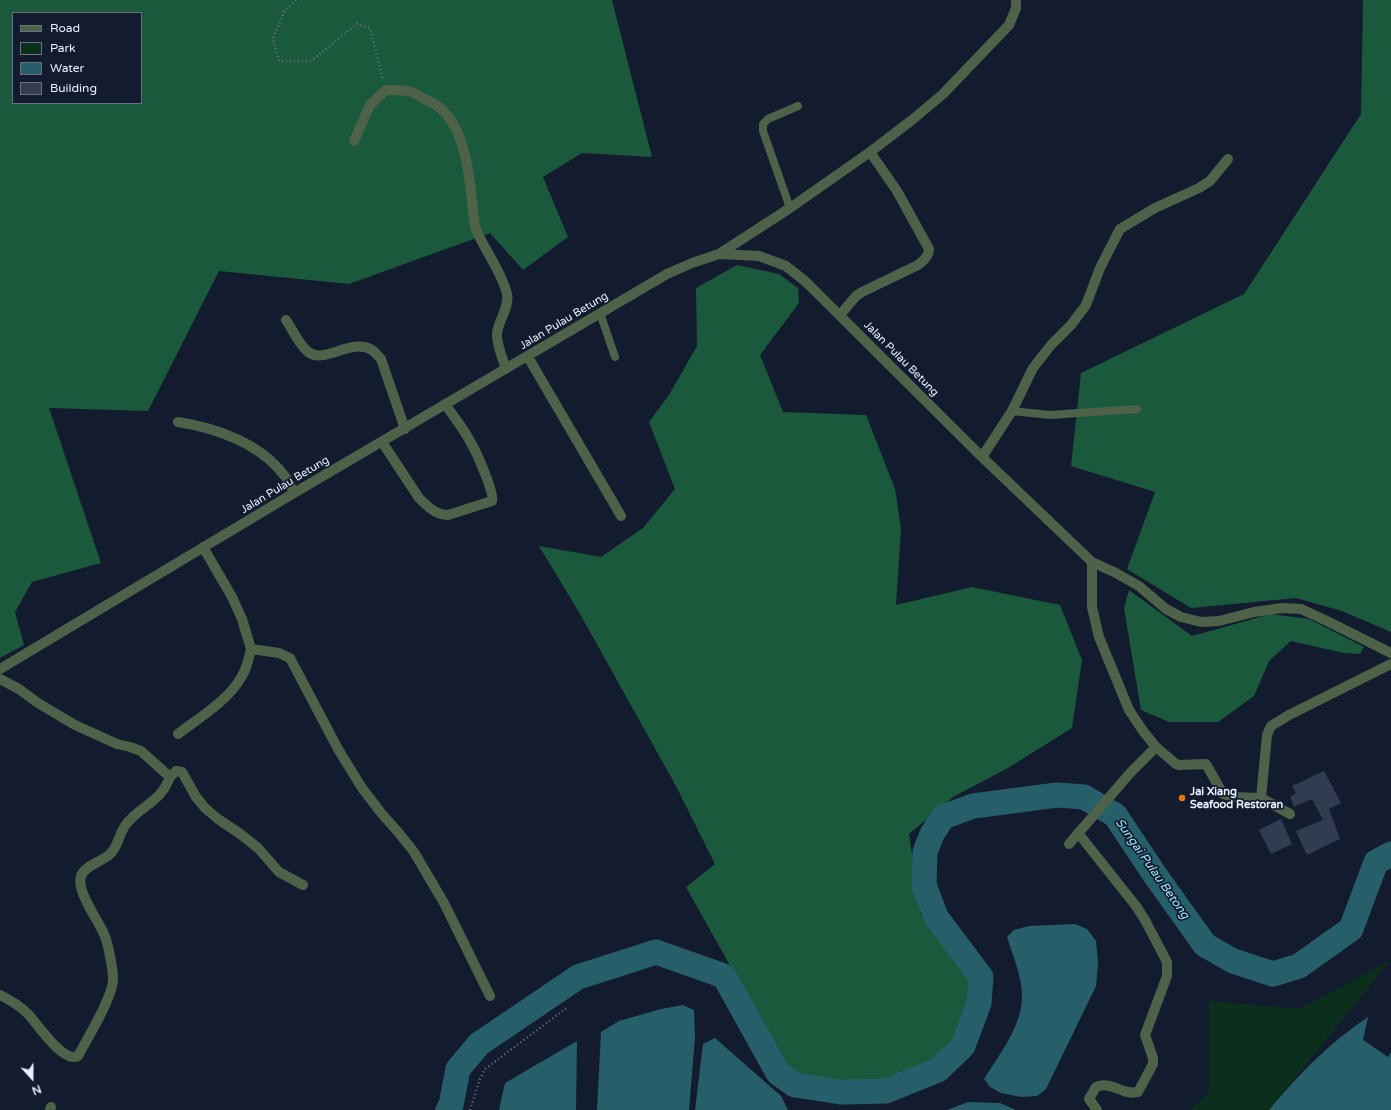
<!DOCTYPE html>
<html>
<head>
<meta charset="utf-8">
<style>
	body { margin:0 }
	#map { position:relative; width:1391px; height:1110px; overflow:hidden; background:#131c2f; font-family:"Varela Round",sans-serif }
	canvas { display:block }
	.legend { position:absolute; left:12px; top:12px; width:130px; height:92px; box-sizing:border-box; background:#131c2f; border:1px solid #697081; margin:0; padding:5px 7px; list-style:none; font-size:12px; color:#e9effd }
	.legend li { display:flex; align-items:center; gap:8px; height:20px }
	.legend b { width:20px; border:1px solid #697081 }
	.north { position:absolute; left:12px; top:1058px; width:40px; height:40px; -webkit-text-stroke:3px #131c2f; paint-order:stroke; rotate:159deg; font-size:11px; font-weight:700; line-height:16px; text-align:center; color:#e9effd }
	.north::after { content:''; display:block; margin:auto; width:14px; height:18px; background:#e9effd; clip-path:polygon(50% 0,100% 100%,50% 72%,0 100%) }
</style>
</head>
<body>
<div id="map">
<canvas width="1391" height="1110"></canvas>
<ul class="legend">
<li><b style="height:5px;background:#4e6249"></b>Road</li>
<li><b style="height:11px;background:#0c2e1d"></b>Park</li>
<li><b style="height:11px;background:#265e6a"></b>Water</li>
<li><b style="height:11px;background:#323c51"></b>Building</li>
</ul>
<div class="north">N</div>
</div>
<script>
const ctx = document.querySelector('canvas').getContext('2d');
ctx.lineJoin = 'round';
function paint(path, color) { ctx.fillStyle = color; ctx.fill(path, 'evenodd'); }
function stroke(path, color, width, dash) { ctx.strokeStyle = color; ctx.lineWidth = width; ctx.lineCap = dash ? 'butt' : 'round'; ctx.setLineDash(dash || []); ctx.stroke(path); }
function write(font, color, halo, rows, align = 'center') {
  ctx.font = font + ' "Varela Round",sans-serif'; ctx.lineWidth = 3.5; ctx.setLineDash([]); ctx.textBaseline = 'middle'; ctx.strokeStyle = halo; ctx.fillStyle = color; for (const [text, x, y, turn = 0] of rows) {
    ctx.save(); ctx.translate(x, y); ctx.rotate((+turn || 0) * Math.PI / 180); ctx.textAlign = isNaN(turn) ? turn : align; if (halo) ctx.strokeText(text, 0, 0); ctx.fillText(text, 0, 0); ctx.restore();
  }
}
const green = new Path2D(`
	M1391,960L1269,1110H1189L1209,1092V1001L1300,1009Z`);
const forest = new Path2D(`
	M0,0H612L652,157L582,153L543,177L568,237L523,270L490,233L349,284L219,271L148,411L49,408L101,563L32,582L15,612L24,645L0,658ZM13,13H141V103H13Z
	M1363,0H1391V632L1342,611L1296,598L1191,608L1127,569L1155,492L1071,466L1081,373L1244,294L1361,114Z
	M737,265L779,274L798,288L799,303L760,355L783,412L866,415L895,489L901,529L896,605L972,587L1060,605L1082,660L1072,728L1008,768L953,797L909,834L921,915L971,971L965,1022L941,1058L890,1081L847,1083L794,1074L775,1046L686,887L715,864L676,786L580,614L539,546L601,557L643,528L675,489L649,422L669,395L697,346L696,288Z
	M1129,590L1192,636L1271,614L1309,619L1364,647L1360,654L1344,653L1291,641L1269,661L1254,696L1218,722H1169L1141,710L1124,608Z`);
const water = new Path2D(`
	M1075,924L1087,929L1096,941L1098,962L1096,986L1046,1089L1037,1096L1021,1097L1001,1093L990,1087L984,1079C999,1055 1020,1029 1022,999C1023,979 1013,956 1007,937L1014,930L1029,926Z
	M683,1005L694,1010L695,1037L689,1110H597L601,1032L619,1021L661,1009Z
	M1368,1017L1363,1040L1388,1057L1391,1052V1110H1269C1298,1075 1330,1042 1368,1017Z
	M715,1038L781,1096L788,1110H695L703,1044Z
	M577,1041L576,1110H499L505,1083Z
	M968,1102L1000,1103L1016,1110H947Z`);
const river = new Path2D(`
	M448,1110L451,1105L458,1069L479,1044L578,977L656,952L724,976L778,1073L795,1085L841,1092L886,1091L938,1070L963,1046L979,1003L981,977L936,917L924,885L925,852L932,834L943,817L973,806L1057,795L1084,797L1115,815L1155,875L1205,945L1233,961L1273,974L1299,966L1351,929L1376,862L1391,854`);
const building = new Path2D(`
	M1324,771L1341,803L1329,809L1340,839L1307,855L1296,831L1323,820L1312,799L1294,807L1290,797L1296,793L1292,786Z
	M1281,819L1292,844L1271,854L1259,830Z`);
const path = new Path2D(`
	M296,0L285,10L273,38L279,61H311L357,24L370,28L383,80
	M470,1110L480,1079L485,1069L568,1007`);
const lane = new Path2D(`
	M790,208L763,131V124L768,119L798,106
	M600,313L615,357
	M1012,411L1050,415L1137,409`);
const street = new Path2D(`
	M354,141L370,105L386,90C393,90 400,90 407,91C413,91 419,96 424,99C429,101 435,104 440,108C470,133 470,192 475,227C484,250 501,270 507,294C510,306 498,322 497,333C496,344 503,359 506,369
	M719,254L790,208L870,152L912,120L943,94L1009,25L1016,8V0
	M840,315L856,296L862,292L918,265C924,260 929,256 929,249L897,191L870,152
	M286,320C293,330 298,343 307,351C323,366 351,337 372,350C375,352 378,356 381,359L405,429
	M528,357L621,516
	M178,422C216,428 259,443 283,474C288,479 291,486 294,493
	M382,442L419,498C428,507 436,515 448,515L492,501C495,494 476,451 471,443C464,429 454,417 445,404
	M982,457L1012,411L1033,368L1051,345L1071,325L1086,305L1100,268L1120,229L1155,208L1199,188L1210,181L1228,159
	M203,547L232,597L242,619L251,649L279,653L290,658L338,749L362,788L382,814L398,832L414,852L444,903L490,996
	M1092,562V607L1099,637L1129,710L1143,731L1156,747L1176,764L1179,765L1206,764L1223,794L1233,797L1261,798L1290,814
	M0,669L294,493L667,274L692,263L719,254L759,256L786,266L806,282L982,457L1092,562L1116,573L1139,586L1166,609L1181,617L1201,622L1219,621L1254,612L1282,608L1301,609L1327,621L1391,653
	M0,679L19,689L38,703L75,725L117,744L130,747L141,751L170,777L176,771L182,772L196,797L205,808L218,819L239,833L258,848L279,872L303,885
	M178,734C199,718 230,699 242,676C247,668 249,658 251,649
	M1261,798L1267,735L1271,726L1289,715L1391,664
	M1078,833L1136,906L1145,920L1167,962V976L1145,1035L1153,1058V1064L1138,1092C1123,1096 1111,1080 1096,1087L1089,1099L1097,1110
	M1069,844L1131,772L1156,747
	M0,995C10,1000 20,1006 28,1014C37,1023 63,1064 78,1056C87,1039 113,997 113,979C113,969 108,943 104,934C98,920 76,891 81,876C85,865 102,862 110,854C119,846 119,832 127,823C143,804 160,803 170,777
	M50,1110L51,1107`);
const markers = [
	[1182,798,4,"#e8710a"]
];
const streetNames = [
	["Jalan Pulau Betung",564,321,-31],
	["Jalan Pulau Betung",901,359,45],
	["Jalan Pulau Betung",285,485,-31]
];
const poiNames = [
	["Jai Xiang",1190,792],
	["Seafood Restoran",1190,805]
];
const waterNames = [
	["Sungai Pulau Betong",1152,869,55]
];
paint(green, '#0c2e1d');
paint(forest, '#1a593b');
paint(water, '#265e6a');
stroke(river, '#265e6a', 25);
paint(building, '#323c51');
stroke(path, '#6b7384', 2.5, [1, 3]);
stroke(lane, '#4e6249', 8);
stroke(street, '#4e6249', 10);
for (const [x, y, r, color] of markers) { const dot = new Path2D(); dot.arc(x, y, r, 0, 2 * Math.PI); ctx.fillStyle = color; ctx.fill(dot); stroke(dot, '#131c2f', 1.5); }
write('11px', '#e9effd', '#131c2f', streetNames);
write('bold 11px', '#e9effd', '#131c2f', poiNames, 'left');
write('italic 12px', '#99e6f8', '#131c2f', waterNames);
</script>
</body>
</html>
